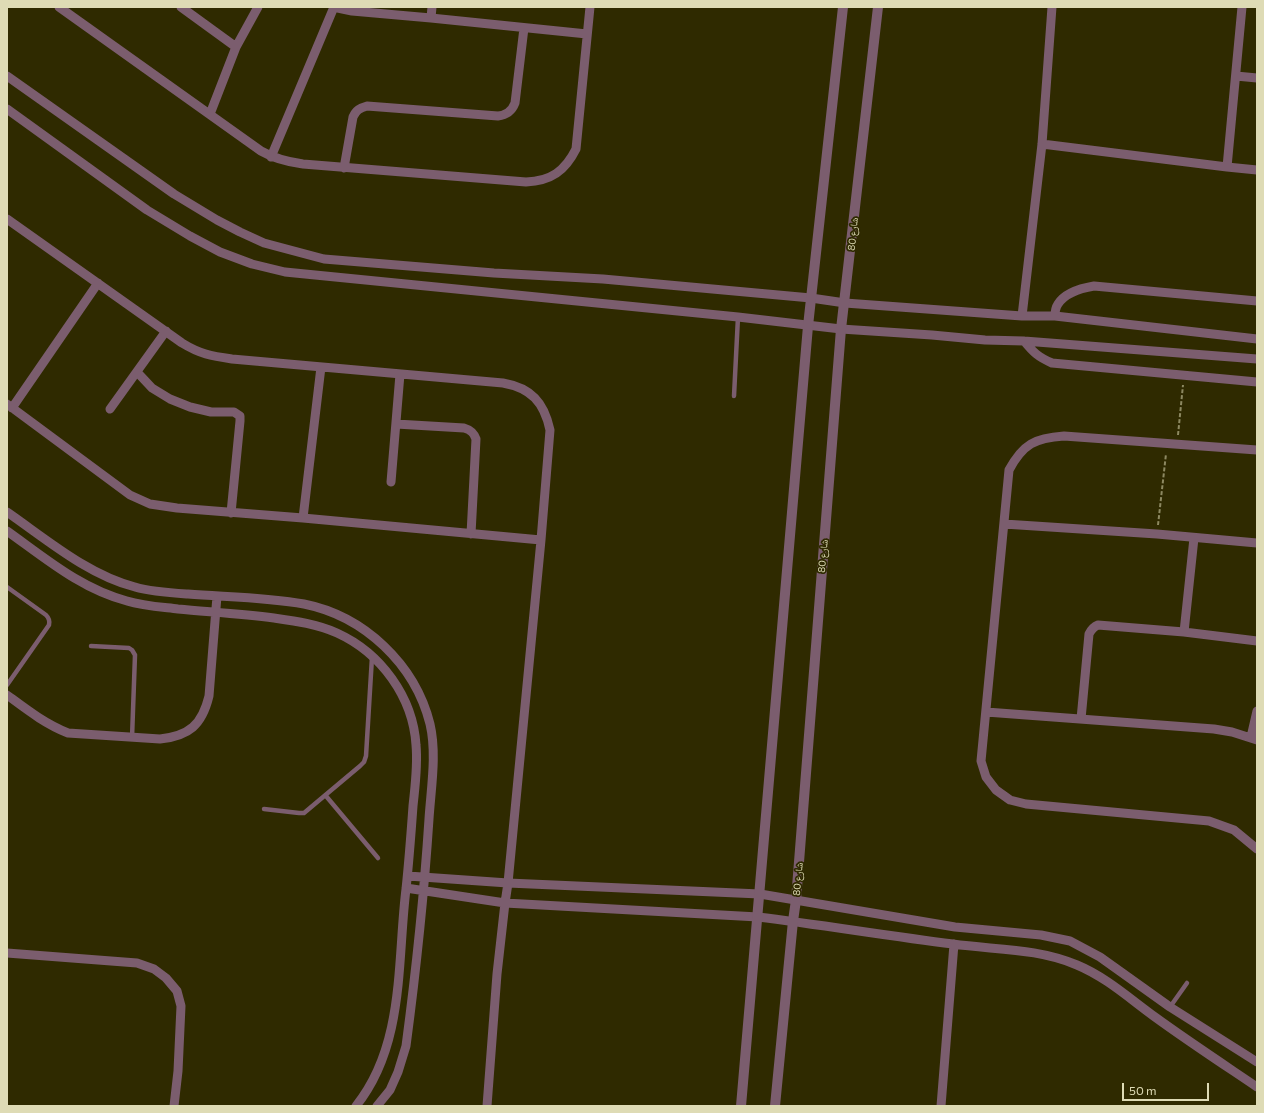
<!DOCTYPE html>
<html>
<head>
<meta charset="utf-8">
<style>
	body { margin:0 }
	#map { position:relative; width:1264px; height:1113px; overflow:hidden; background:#2f2a00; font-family:Commissioner,sans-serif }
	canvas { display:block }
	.frame { position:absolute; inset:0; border:8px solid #dedbb5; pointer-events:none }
	.scale { position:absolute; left:1122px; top:1083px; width:87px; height:18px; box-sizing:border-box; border:2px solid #dedbb5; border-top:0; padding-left:5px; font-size:12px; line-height:14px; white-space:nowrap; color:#dedbb5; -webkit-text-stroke:3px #2f2a00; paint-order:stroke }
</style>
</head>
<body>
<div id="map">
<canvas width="1264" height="1113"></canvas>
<div class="frame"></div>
<div class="scale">50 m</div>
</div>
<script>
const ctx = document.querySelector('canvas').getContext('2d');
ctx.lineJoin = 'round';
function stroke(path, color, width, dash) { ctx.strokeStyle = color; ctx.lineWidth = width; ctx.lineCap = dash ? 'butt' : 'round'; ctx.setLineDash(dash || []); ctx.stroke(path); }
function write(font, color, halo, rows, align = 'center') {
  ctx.font = font + ' Commissioner,"Noto Naskh Arabic",sans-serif'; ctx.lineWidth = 3.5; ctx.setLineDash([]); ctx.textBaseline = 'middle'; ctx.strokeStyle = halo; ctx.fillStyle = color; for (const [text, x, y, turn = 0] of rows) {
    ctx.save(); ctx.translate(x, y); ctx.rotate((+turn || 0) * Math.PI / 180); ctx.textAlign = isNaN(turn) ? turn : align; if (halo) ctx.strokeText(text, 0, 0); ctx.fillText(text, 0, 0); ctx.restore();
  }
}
const path = new Path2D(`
	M1178,435L1183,385
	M1158,525L1166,454`);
const service = new Path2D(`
	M734,396L738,317
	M7,587L46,615C49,618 50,621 49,625L7,685
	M91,646L129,648L132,650L135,655L132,738
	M326,796L378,858
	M264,809L299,813H304L360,766L364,762L366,756L372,657
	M1170,1007L1187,983`);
const minor = new Path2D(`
	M59,7L261,151C275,159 288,162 303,164L526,182C551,181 565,171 576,149L590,7
	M181,7L236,47
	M333,7L352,11L431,18L587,34
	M431,18L432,7
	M7,76L174,194L217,220L240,232L264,243L324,259L494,273L603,279L811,298L845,303L1022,316H1055L1257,339
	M1236,76L1257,78
	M7,109L147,210L190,236L220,252L252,264L285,272L738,317L841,329L932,335L985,340L1024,341L1257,359
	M210,114L236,47L258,7
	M1042,144L1227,167L1257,170
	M271,157L334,7
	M1227,167L1242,7
	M344,168L353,117C356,110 360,108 367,106L498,116C507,115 512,111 515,103L524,28
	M7,219L182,343C200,354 211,356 232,359L503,383C531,388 544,402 550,430L541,540L508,883L505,903L497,974L487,1106
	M1022,316L1042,144L1052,7
	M1055,316C1055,313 1056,307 1058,304C1065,293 1082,288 1094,286L1257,301
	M1024,341C1033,352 1038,357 1052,363L1257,382
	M137,372L152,388L170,399L190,407L211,412H234L240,416V421L231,513
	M7,404L130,495L150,504L177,508L303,518L541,540
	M12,408L98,283
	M110,409L166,331
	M396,424L464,428C471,430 474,433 476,439L471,534
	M1257,450L1064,436C1035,438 1023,444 1009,470L981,761L986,777L996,790L1010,800L1026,804L1209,821L1234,830L1257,849
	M391,482L400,374
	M7,512C46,539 88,575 135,587C152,592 171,593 188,594C227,597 266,597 304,604C364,616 415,664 430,724C437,754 431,788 429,819C424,895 416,971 406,1046L398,1072L390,1090L377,1106
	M303,518L321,367
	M1004,524L1157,534L1257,543
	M7,531C45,558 81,589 127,601C143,606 161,607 178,609C210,612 242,614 274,618C295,621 317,624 337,633C381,653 413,697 416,745C418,766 415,786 413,806C411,834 409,861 406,889C397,962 405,1045 356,1106
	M1184,632L1194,538
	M7,695C26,709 45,724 68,733L160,739C189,736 202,725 209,696L217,596
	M986,712L1214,729L1232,732L1257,740
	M1081,719L1089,634C1091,630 1093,627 1098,625L1184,632L1257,641
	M1251,737L1257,711
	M408,876L508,883L760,894L955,927L1041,935L1070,941L1100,957L1170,1007L1257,1062
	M406,888L505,903L758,917C823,925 888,936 953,944C995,950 1037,948 1077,965C1106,977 1130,999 1155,1017C1188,1041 1223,1064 1257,1087
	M7,953L137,963L154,969L166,978L177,991L181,1006L178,1071L174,1106
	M941,1106L954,944`);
const tertiary = new Path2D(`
	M741,1106L808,326L843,7
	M775,1106L793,921L796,900L841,329L878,7`);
const streetNames = [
	["شارع 80",853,234,-84],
	["شارع 80",823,556,-85],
	["شارع 80",798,879,-85]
];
stroke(path, '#8d8961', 2, [4, 2]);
stroke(service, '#7b5d6e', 4.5);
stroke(minor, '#7b5d6e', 9);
stroke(tertiary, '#7b5d6e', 10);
write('10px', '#dedbb5', '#2f2a00', streetNames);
</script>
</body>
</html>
